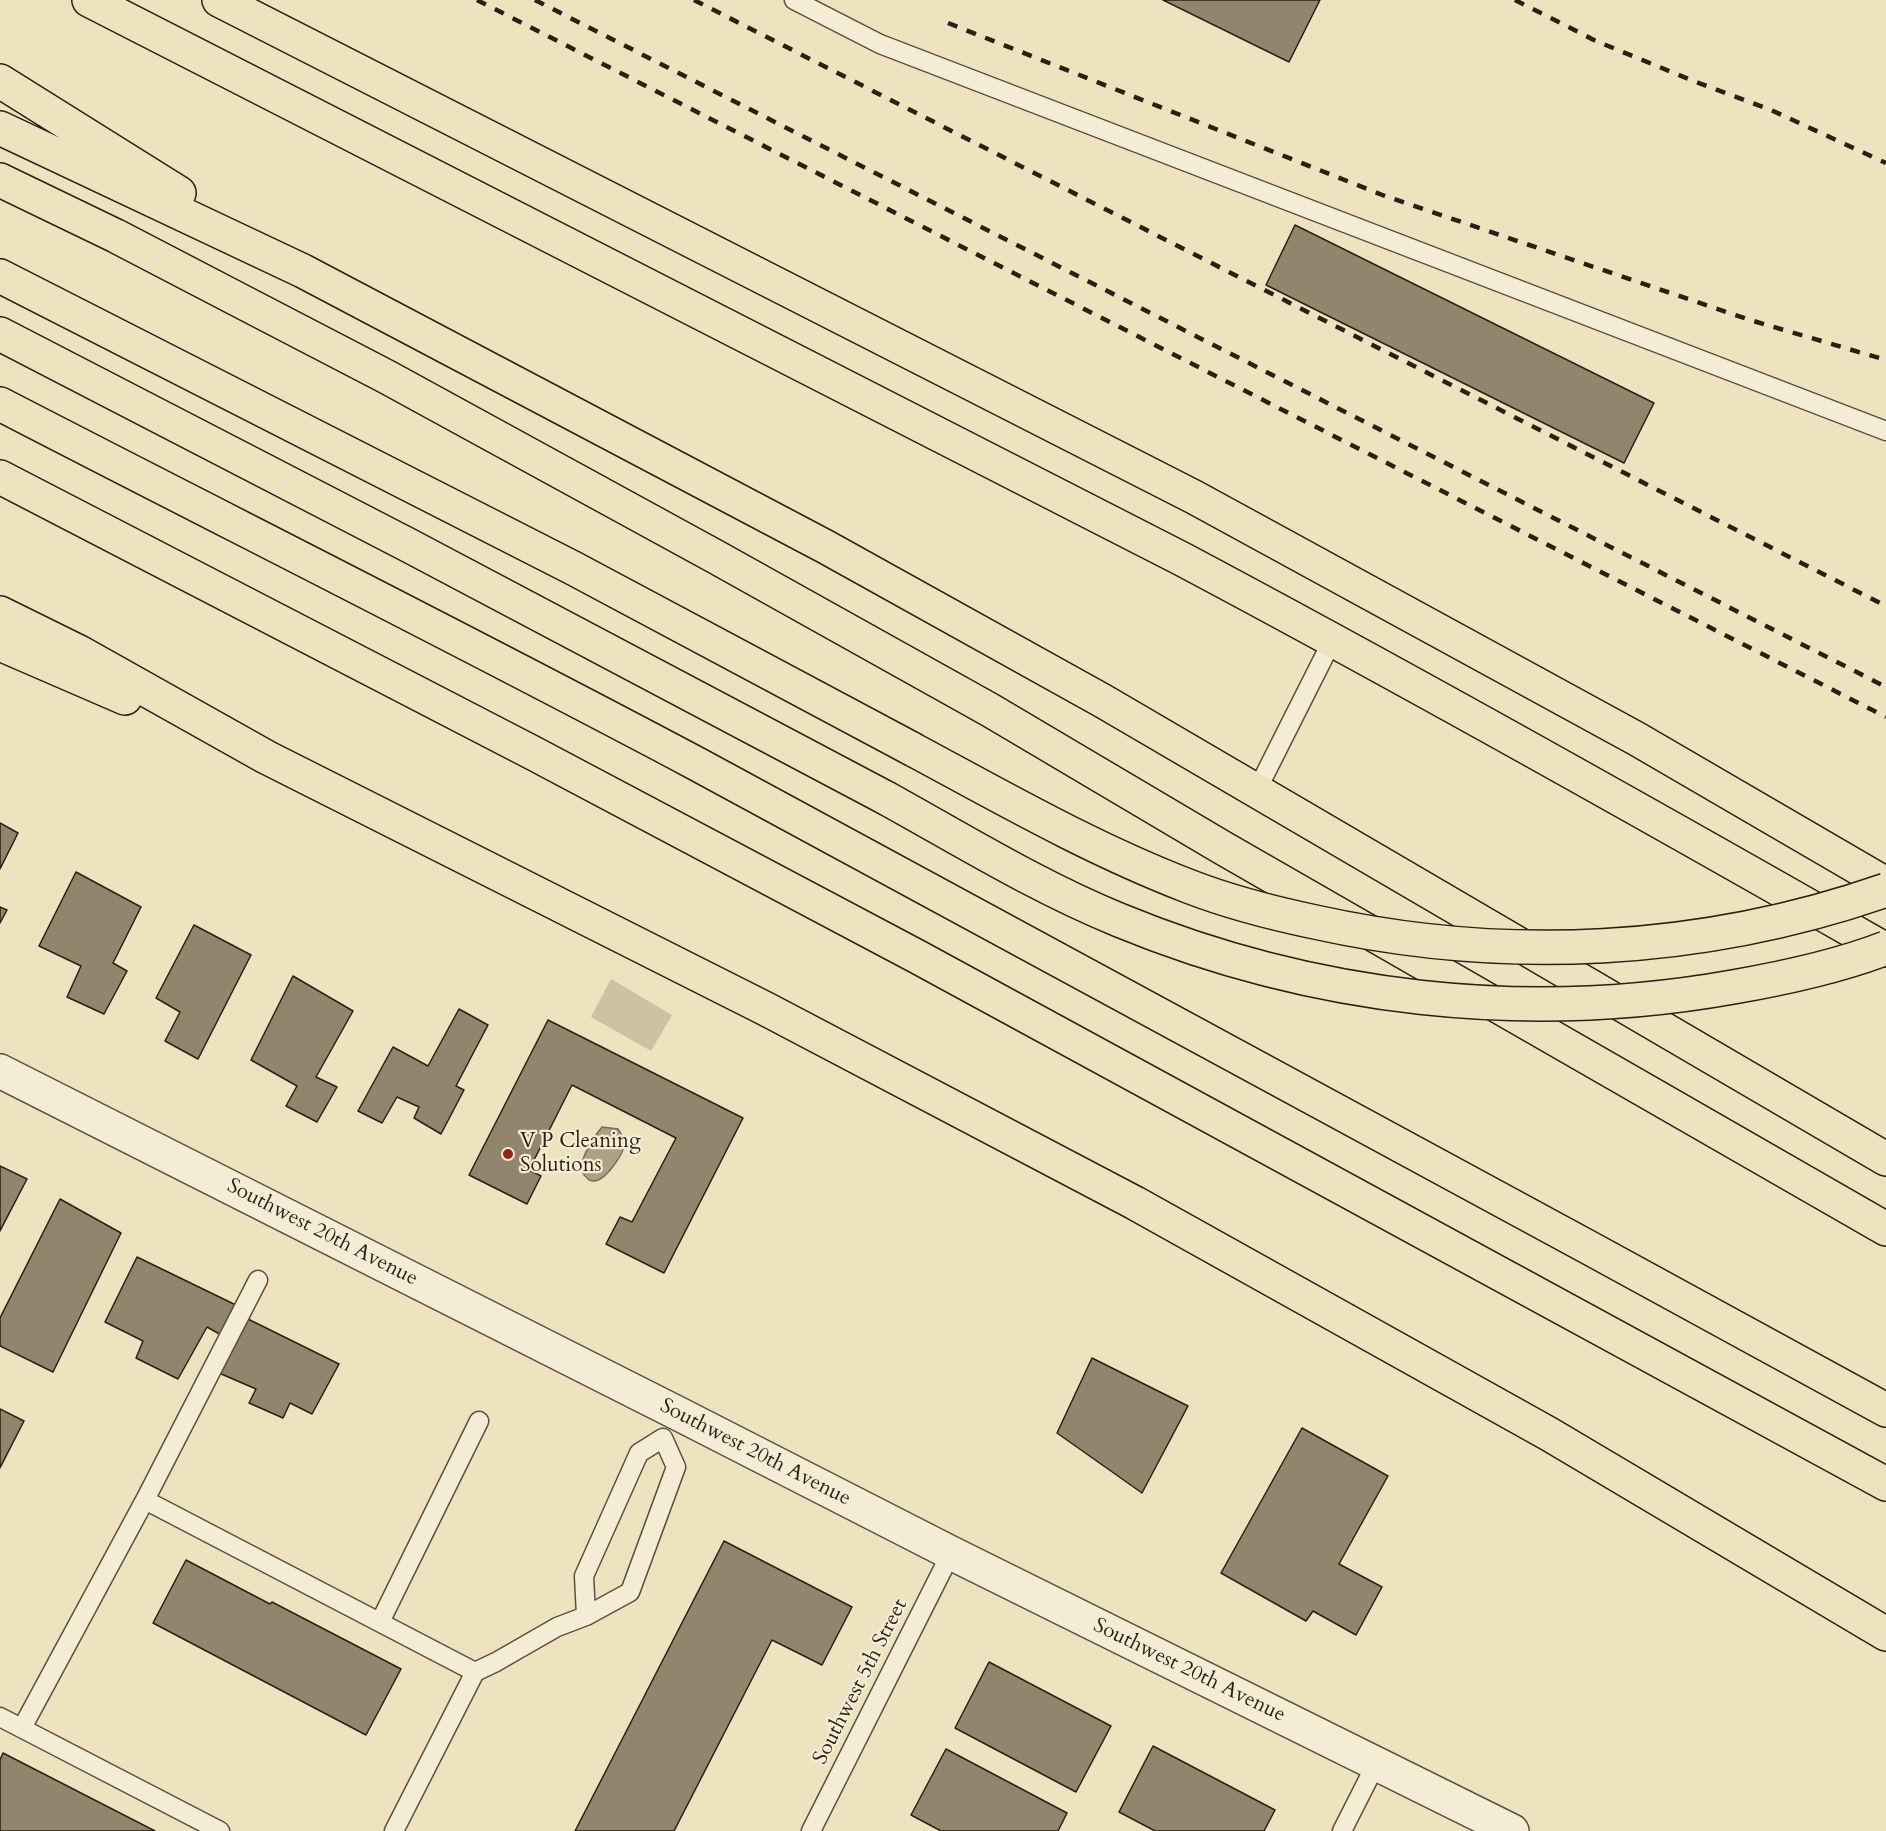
<!DOCTYPE html>
<html>
<head>
<meta charset="utf-8">
<style>
	body { margin:0 }
	canvas { display:block; background:#eee3be }
</style>
</head>
<body>
<canvas width="1886" height="1831"></canvas>
<script>
const ctx = document.querySelector('canvas').getContext('2d');
ctx.lineJoin = 'round';
function paint(path, color) { ctx.fillStyle = color; ctx.fill(path, 'evenodd'); }
function stroke(path, color, width, dash) { ctx.strokeStyle = color; ctx.lineWidth = width; ctx.lineCap = dash ? 'butt' : 'round'; ctx.setLineDash(dash || []); ctx.stroke(path); }
function write(font, color, halo, rows, align = 'center') {
  ctx.font = font + ' Cardo,serif'; ctx.lineWidth = 4.5; ctx.setLineDash([]); ctx.textBaseline = 'middle'; ctx.strokeStyle = halo; ctx.fillStyle = color; for (const [text, x, y, turn = 0] of rows) {
    ctx.save(); ctx.translate(x, y); ctx.rotate((+turn || 0) * Math.PI / 180); ctx.textAlign = isNaN(turn) ? turn : align; if (halo) ctx.strokeText(text, 0, 0); ctx.fillText(text, 0, 0); ctx.restore();
  }
}
const green = new Path2D(`
	M611,979L672,1015L651,1051L591,1017Z`);
const water = new Path2D(`
	M602,1127L618,1129C620,1132 623,1137 624,1142C626,1152 605,1181 594,1181C590,1181 589,1180 586,1177C573,1166 594,1137 602,1127Z`);
const building = new Path2D(`
	M1163,0H1320L1289,62Z
	M1295,225L1654,403L1624,463L1266,285Z
	M0,823L18,833L0,869Z
	M76,872L141,907L113,963L127,971L104,1014L67,997L81,966L39,946Z
	M0,907L7,910L0,923Z
	M194,925L251,955L198,1059L165,1041L180,1012L156,998Z
	M293,976L353,1011L316,1077L337,1087L317,1122L286,1106L297,1086L251,1060Z
	M459,1009L488,1025L456,1086L464,1090L441,1134L414,1118L419,1107L397,1097L382,1123L358,1111L393,1047L428,1066Z
	M548,1020L743,1118L664,1273L606,1244L620,1217L632,1222L676,1138L572,1085L529,1170L541,1176L527,1204L469,1175Z
	M0,1166L27,1179L0,1231Z
	M60,1199L121,1233L53,1372L0,1346V1318Z
	M137,1257L240,1307L223,1336L207,1327L178,1379L136,1358L143,1341L105,1322Z
	M248,1319L339,1364L312,1414L290,1403L283,1418L249,1403L256,1389L219,1373Z
	M1092,1358L1188,1406L1142,1493L1057,1433Z
	M0,1409L24,1421L0,1468Z
	M1302,1428L1388,1476L1339,1564L1382,1587L1356,1635L1313,1611L1306,1621L1221,1573Z
	M724,1541L852,1607L822,1665L772,1640L674,1831H575Z
	M186,1560L270,1604L272,1602L401,1669L366,1735L153,1623Z
	M989,1662L1111,1726L1076,1792L955,1728Z
	M1153,1746L1275,1810L1264,1831H1155L1119,1812Z
	M946,1749L1067,1813L1058,1831H941L911,1815Z
	M3,1753L155,1831H0V1760Z`);
const service = new Path2D(`
	M794,0L880,44L1886,431
	M1257,790L1333,639
	M258,1280L145,1500L475,1672L496,1662L557,1627L586,1616L630,1592L676,1467L663,1438L639,1453L584,1576L586,1616
	M380,1622L479,1421
	M0,1717L220,1831
	M22,1728L145,1500
	M394,1831L475,1672
	M811,1831L951,1553
	M1342,1831L1376,1764`);
const minor = new Path2D(`
	M0,1071L681,1415L951,1553L1512,1831`);
const motorway = new Path2D(`
	M89,0L1182,559C1419,685 1653,817 1886,950
	M219,0L1194,497L1637,739L1886,884
	M0,81L179,193
	M0,128L303,271L826,547L1103,701L1886,1159
	M0,180L116,236L260,311L387,377L716,557L990,710L1223,848L1886,1229
	M0,276L573,568L912,749
	M0,334L408,545L886,798
	M0,404C232,524 466,641 697,764C1095,976 1490,1194 1886,1410
	M0,477L533,753L916,956L1886,1484
	M0,613L79,652L266,757L766,1009L1135,1203L1549,1434L1886,1634
	M0,644L125,698`);
const rail = new Path2D(`
	M477,0L1886,717
	M535,0L1886,687
	M694,0L1886,606
	M1515,0L1596,41L1696,82L1771,110L1886,163
	M948,23L1385,196L1750,320L1886,360`);
const motorwayBridge = new Path2D(`
	M912,749C1003,798 1092,849 1188,886C1229,902 1272,913 1315,922C1505,964 1703,954 1886,890
	M886,798C962,840 1038,887 1119,920C1313,1000 1526,1024 1733,987C1785,978 1837,967 1886,948`);
const markers = [
	[508,1154,6,"#8f2418"]
];
const poiNames = [
	["V P Cleaning",520,1142],
	["Solutions",520,1166]
];
const streetNames = [
	["Southwest 20th Avenue",322,1233,27],
	["Southwest 20th Avenue",755,1453,27],
	["Southwest 20th Avenue",1189,1671,26],
	["Southwest 5th Street",861,1682,-63]
];
paint(green, '#cdc2a1');
paint(water, '#ada085');
stroke(water, '#7a6c58', 1.5);
paint(building, '#92846d');
stroke(building, '#2e1e15', 1.5);
stroke(service, '#5e4f3f', 21);
stroke(minor, '#5e4f3f', 36);
stroke(motorway, '#2e1e15', 36);
stroke(service, '#f4edd5', 18);
stroke(minor, '#f4edd5', 33);
stroke(motorway, '#eee3be', 33);
stroke(rail, '#2e1e15', 4.5, [10, 10]);
stroke(motorwayBridge, '#2e1e15', 36, []);
stroke(motorwayBridge, '#eee3be', 33);
for (const [x, y, r, color] of markers) { const dot = new Path2D(); dot.arc(x, y, r, 0, 2 * Math.PI); ctx.fillStyle = color; ctx.fill(dot); stroke(dot, '#f4edd5', 2); }
write('21px', '#2e1e15', '#f4edd5', poiNames, 'left');
write('21px', '#2e1e15', '#f4edd5', streetNames);
</script>
</body>
</html>
